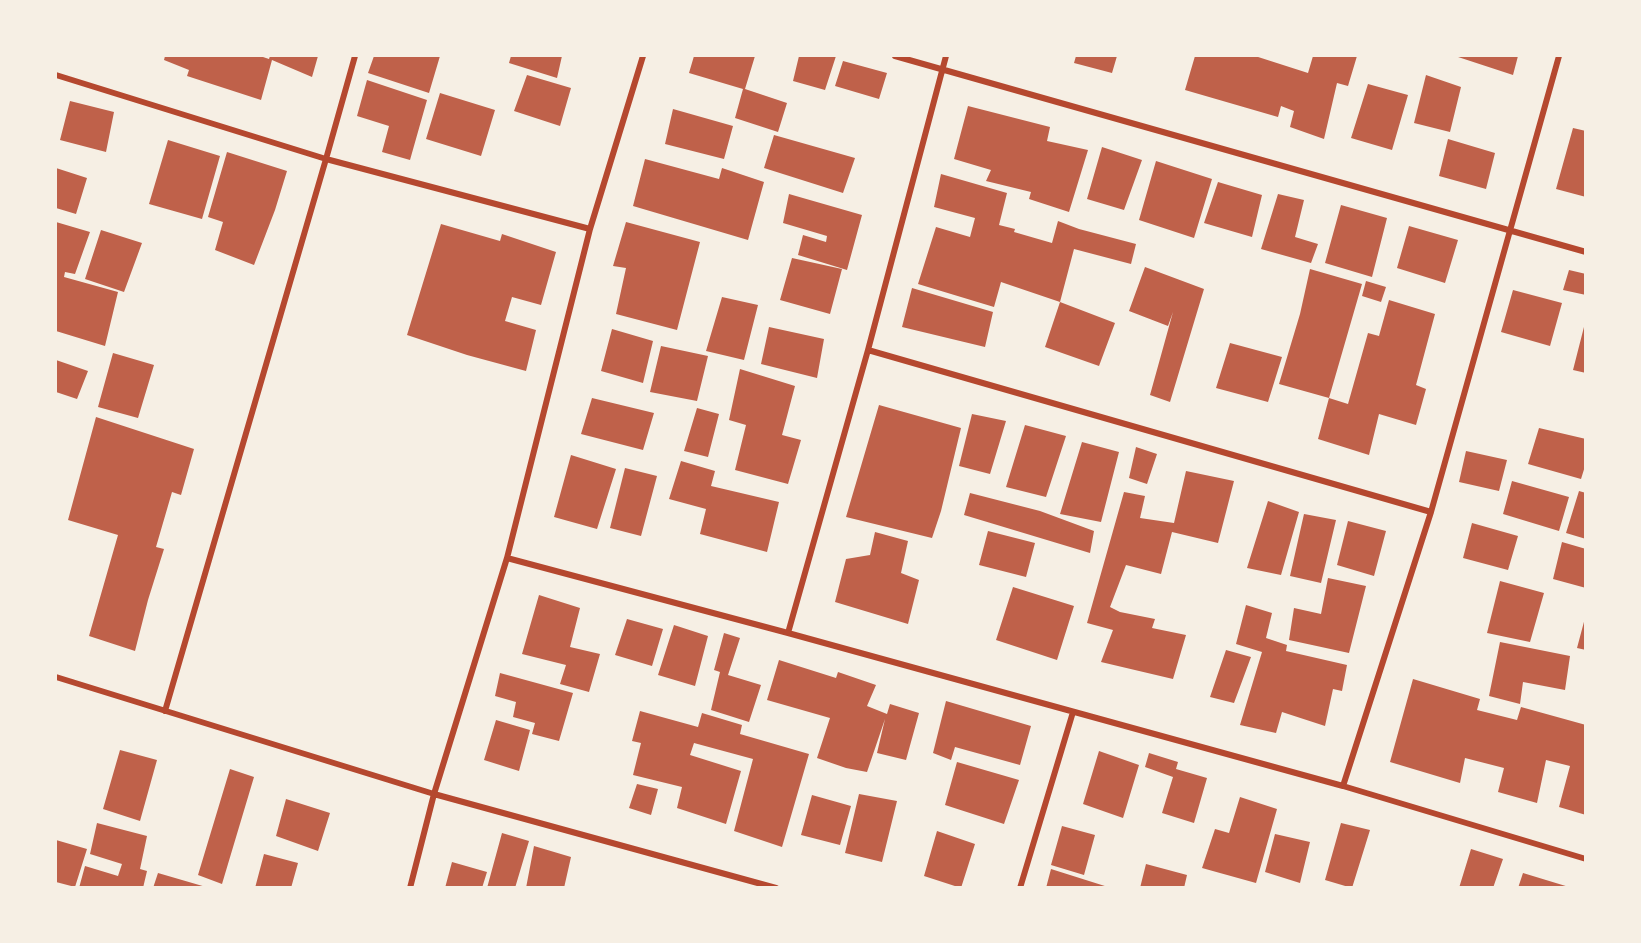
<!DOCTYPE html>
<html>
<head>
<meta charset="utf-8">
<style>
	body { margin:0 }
	#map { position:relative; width:1641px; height:943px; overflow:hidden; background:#f6efe4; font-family:Signika,sans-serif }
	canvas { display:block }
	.frame { position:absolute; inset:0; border:57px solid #f6efe4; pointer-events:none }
</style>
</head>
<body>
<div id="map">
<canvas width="1641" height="943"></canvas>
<div class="frame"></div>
</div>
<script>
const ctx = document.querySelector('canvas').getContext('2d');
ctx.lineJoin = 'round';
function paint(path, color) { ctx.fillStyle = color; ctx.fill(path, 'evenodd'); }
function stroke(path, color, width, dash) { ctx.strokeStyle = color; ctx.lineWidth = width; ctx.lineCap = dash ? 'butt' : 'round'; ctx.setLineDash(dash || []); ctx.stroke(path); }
const building = new Path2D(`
	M165,56H260L269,59L270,56H318L312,77L272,60L261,100L187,76L189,70L164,60Z
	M374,56H440L429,93L368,73Z
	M511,56H562L557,78L509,63Z
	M694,56H755L745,89L787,103L778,132L735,118L743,89L689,73Z
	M799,56H836L825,90L793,81Z
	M1076,56H1117L1112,73L1074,63Z
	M1195,56H1255L1308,73L1313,56H1357L1348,86L1337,83L1324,139L1290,127L1294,111L1281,106L1278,117L1185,90Z
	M1455,56H1518L1513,75Z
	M843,61L887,73L879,99L835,86Z
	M527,75L571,88L560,126L514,111Z
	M1426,75L1461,87L1450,132L1414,123Z
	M367,80L427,100L410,160L382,152L389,126L357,116Z
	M1368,84L1408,95L1392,150L1351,138Z
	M440,93L495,110L481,156L426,139Z
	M70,101L114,112L106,152L60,140Z
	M968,106L1050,127L1047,141L1088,150L1069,212L1029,199L1031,192L986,181L991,170L954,159Z
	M673,109L733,126L724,159L665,144Z
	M1573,128L1586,131V197L1556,189Z
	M774,135L855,158L843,193L764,168Z
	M1448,139L1495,153L1486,189L1439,176Z
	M168,140L220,156L202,219L149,204Z
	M1102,147L1142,160L1124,210L1087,199Z
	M227,152L287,171L275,210L254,265L215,250L223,222L208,217Z
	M645,159L719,179L722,168L764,182L748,240L633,206Z
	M1156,161L1212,179L1194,238L1139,220Z
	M56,168L87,178L76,214L56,208Z
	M941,174L1007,193L999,225L1015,229L1014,232L1052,243L1058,221L1079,229L1136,244L1131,264L1074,249L1060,302L1115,323L1099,366L1045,347L1060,302L1001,282L994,307L918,284L936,227L970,237L975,218L934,207Z
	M1218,182L1262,195L1252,237L1204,223Z
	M789,194L862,215L847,270L798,255L803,235L826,242L827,236L783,223Z
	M1278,194L1304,200L1295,237L1318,244L1311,263L1261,249Z
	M1341,205L1387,218L1372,277L1325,263Z
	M56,222L90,232L75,274L65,272L64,277L118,292L105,346L56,331Z
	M626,222L700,242L677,330L616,314L626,268L613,266Z
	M441,224L500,241L502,234L556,252L541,305L512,297L505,321L536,330L526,371L467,355L407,335Z
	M1409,226L1458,240L1445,283L1397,268Z
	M101,230L142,243L124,292L85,279Z
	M792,258L842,269L830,314L780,300Z
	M1145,267L1204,289L1170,402L1150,395L1173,312L1168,326L1129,311Z
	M1310,269L1362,284L1329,398L1279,384L1300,314Z
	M1569,270L1586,274V295L1563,290Z
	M1366,281L1386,287L1381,302L1362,296Z
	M912,288L993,312L985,347L902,327Z
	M1513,290L1562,303L1550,346L1501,332Z
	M722,297L758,305L744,360L706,351Z
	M1389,300L1435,314L1416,385L1426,389L1416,425L1379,414L1369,455L1318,439L1329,398L1348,404L1368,333L1379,336Z
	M1585,323H1586V373L1573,370Z
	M769,327L824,339L817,378L761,364Z
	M612,329L653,341L643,383L601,371Z
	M1230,343L1282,357L1268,402L1216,388Z
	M661,346L708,356L697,401L650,392Z
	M113,353L154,365L138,418L98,407Z
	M56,360L88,371L77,399L56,392Z
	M740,369L795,386L782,435L801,440L788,484L735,470L746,425L729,420Z
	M592,398L654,413L643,450L581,434Z
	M879,405L961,428L941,511L932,538L846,517Z
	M697,408L719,414L708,457L684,451Z
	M972,414L1006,421L990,474L959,466Z
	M96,417L194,449L181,495L172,492L156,547L164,549L148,600L135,651L89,636L118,535L68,520Z
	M1025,425L1066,436L1046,497L1006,487Z
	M1539,428L1586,439V463L1581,479L1528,464Z
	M1082,442L1119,452L1101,522L1060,514Z
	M1136,447L1157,454L1147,484L1129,478Z
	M1466,451L1507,460L1499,491L1459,482Z
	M571,455L616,469L597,529L554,517Z
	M681,461L715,471L711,486L779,502L767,552L700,534L706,509L669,499Z
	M625,468L657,476L641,536L610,528Z
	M1186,471L1234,481L1218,543L1172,532L1161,574L1126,565L1110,607L1120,612L1155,619L1152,628L1186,635L1173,679L1101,662L1113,630L1087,623L1124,492L1145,496L1140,518L1174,523Z
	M1512,481L1569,497L1559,531L1503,514Z
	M1579,491L1586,493V539L1566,533Z
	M970,493L1040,511L1094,531L1090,553L964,515Z
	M1268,501L1299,512L1281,575L1247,568Z
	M1304,514L1336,520L1321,583L1290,576Z
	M1348,521L1386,531L1374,576L1337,565Z
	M1472,523L1518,536L1508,570L1463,558Z
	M988,531L1035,543L1026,577L979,565Z
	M875,532L908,541L901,573L919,580L908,624L835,602L846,559L870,555Z
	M1562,542L1586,549V588L1553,579Z
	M1328,578L1366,586L1349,653L1289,640L1294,608L1321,614Z
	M1500,581L1544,593L1530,642L1487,633Z
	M1013,587L1074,606L1057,660L996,640Z
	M539,595L580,608L570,647L600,654L589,692L560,684L566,665L522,654Z
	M1246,605L1272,613L1266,638L1287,645L1286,651L1347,665L1342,691L1333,689L1325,726L1282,712L1276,733L1240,725L1262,652L1236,644Z
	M1585,618H1586V650L1577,648Z
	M627,619L663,629L652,666L615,655Z
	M674,625L708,636L695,686L658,675Z
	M724,633L740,638L728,675L761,685L749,722L711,710L720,672L714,670Z
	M1500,642L1570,656L1565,690L1523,682L1520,704L1489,696Z
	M1226,650L1251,657L1234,703L1210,697Z
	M779,660L836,678L838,672L876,685L867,706L887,714L890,704L919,713L906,760L877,753L885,719L867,772L846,768L817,758L830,718L767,700Z
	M500,673L573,693L559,741L532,734L535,723L513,717L516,702L495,696Z
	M1413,679L1480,699L1477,710L1517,720L1521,707L1586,725V815L1559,807L1570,766L1546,760L1537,803L1498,792L1504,768L1465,758L1460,783L1390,762Z
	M946,701L1031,726L1020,765L955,747L951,760L933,753Z
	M640,711L698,727L702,713L742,725L740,734L809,754L782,847L734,831L753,759L694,743L690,755L741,771L726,824L677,808L682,787L633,775L641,743L632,741Z
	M496,720L530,730L519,771L484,760Z
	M120,750L157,760L140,821L103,809Z
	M1099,751L1139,765L1123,818L1083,804Z
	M1149,753L1178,762L1176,769L1207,778L1194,823L1162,813L1173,777L1145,767Z
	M957,762L1019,780L1004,824L945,805Z
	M230,769L254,777L222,884L198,875Z
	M637,784L658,789L651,815L629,808Z
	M859,794L897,801L882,862L845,853Z
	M812,795L851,806L840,845L801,835Z
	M1240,797L1277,809L1256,883L1202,868L1215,829L1229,833Z
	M286,799L330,813L318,851L276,836Z
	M97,823L147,836L140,869L147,871L143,888H79L85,866L118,876L122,864L90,854Z
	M1341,823L1370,830L1352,888L1325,880Z
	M1062,826L1095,835L1084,875L1051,865Z
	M937,831L975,844L961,888L924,876Z
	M502,833L529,841L515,888H487Z
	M1275,834L1310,842L1300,883L1265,872Z
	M56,840L87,849L75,887L56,882Z
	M534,846L571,857L564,888H526Z
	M1471,849L1503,859L1493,888H1459Z
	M264,854L298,863L291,888H255Z
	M452,862L487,872L482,888H445Z
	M1146,864L1187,875L1184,888H1140Z
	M1051,869L1108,887V888H1046Z
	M158,873L206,887V888H153Z
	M1523,873L1569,887V888H1518Z`);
const minor = new Path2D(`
	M895,56L1586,252
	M56,75L326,159L590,229
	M868,350L1431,512
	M507,558L788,633L1343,786L1586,859
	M788,633L868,350L946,56
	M56,677L434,794L776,888
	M165,711L326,159L355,56
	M1343,786L1431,512L1559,56
	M410,888L434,794L507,558L590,229L643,56
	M1020,888L1073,712`);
paint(building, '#bf614a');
stroke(minor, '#b5482f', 6);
</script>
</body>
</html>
